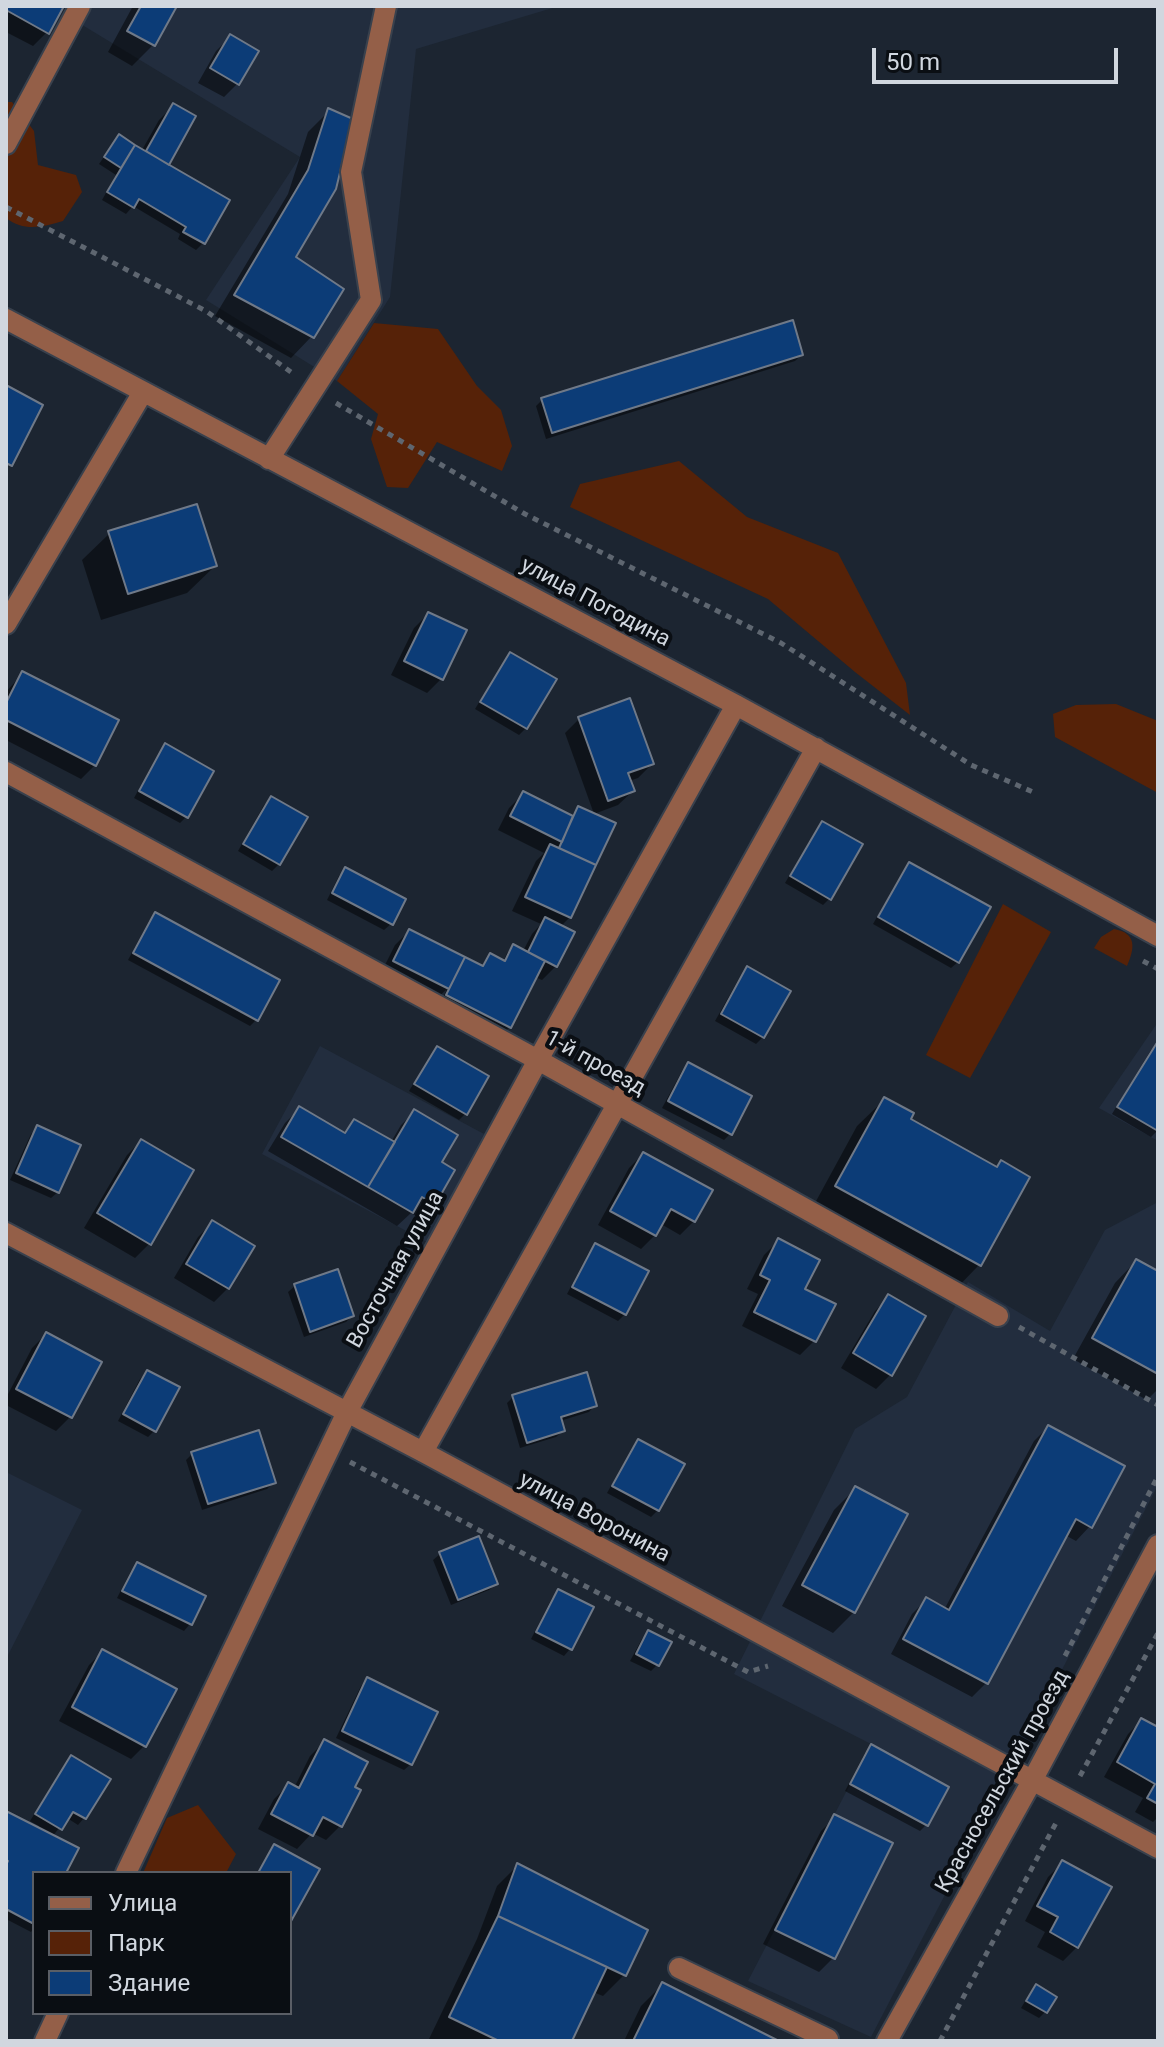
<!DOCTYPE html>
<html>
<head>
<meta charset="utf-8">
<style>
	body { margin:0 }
	#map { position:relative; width:1164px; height:2047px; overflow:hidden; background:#1c2531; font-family:Roboto,sans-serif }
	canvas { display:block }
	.frame { position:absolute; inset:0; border:8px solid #d1d7df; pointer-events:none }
	.legend { position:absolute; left:32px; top:1871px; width:260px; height:144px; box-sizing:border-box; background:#0a0e13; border:2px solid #5a5e65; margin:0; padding:10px 14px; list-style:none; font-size:24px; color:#d1d7df }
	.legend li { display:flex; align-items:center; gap:16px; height:40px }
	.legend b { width:40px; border:2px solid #5a5e65 }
	.scale { position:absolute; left:872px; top:48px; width:246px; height:36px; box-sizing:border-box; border:4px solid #d1d7df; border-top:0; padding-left:10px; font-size:24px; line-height:28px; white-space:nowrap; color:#d1d7df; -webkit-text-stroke:6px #0a0e13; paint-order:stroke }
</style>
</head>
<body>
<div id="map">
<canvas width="1164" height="2047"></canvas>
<div class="frame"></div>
<ul class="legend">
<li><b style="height:10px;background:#945f48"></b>Улица</li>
<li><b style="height:22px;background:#562208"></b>Парк</li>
<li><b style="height:22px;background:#0c3c77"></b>Здание</li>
</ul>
<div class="scale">50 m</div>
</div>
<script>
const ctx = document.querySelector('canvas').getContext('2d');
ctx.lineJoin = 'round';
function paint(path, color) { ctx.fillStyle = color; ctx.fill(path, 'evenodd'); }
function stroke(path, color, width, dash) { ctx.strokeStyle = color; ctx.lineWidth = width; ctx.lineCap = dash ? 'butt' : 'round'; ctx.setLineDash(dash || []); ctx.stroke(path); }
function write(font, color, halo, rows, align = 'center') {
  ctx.font = font + ' Roboto,sans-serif'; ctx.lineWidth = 8; ctx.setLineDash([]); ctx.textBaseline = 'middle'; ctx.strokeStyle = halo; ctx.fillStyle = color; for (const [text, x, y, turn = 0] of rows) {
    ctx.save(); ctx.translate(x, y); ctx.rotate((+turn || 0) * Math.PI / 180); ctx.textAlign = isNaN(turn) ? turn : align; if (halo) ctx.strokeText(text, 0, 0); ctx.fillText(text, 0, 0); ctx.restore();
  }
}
const built = new Path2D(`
	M89,6H559L416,49L390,297L337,381L206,300L300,157L79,23Z
	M1158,1022V1141L1099,1108Z
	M320,1046L484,1134L427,1242L262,1154Z
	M1158,1202V1485L871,2037L748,1981L871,1744L734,1674L855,1429L907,1397L968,1282L1050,1331L1105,1230Z
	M6,1472L82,1510L6,1659Z`);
const green = new Path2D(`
	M6,102H12L34,131L38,165L76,175L82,192L63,221C43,227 24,232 6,218Z
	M374,323L438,329L477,386L501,410L512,446L502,471L437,442L408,488L387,487L371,439L378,414L337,381Z
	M679,461L747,517L838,553L906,683L910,715L855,672L768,599L570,507L580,484Z
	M1116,704L1158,721V793L1055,737L1053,714L1076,705Z
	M1003,904L1051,932L970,1078L926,1055Z
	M1114,929C1137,933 1135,948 1127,966L1094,948L1101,937Z
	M198,1805L236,1854L226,1873H143L167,1818Z`);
const shadow = new Path2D(`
	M6,6H62L47,32L33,46L6,32Z
	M133,6H174L153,45L132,66L108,52Z
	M230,37L238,83L224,97L198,83L216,51Z
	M173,106L167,165L228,201L203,243L196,250L178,239L180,234L133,206L126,214L102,200L116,175L99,164L113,144L119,137L142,150L159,120Z
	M329,111L294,257L312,336L291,358L215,316L288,194L308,132Z
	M801,355L795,361L546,439L536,406L542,400Z
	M110,533L215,566L187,593L101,620L82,560Z
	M428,614L441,679L427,693L391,675L414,628Z
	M510,654L526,728L519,735L475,709L504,661Z
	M23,673L95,765L81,779L6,740V692Z
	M579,719L652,764L638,778L629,781L633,791L618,805L594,814L565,733Z
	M166,746L186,817L180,823L134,798L159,752Z
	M523,794L570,817L579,808L613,824L570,917L560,927L556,966L542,980L535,977L510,1027L503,1033L441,1002L447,989L433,1002L380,975L395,945L409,931L481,967L490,956L503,962L507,953L514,947L523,951L532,934L541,924L512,911L536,861L544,853L498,830L509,808Z
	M271,798L279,864L272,871L238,851L264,805Z
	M822,823L829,899L823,905L785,883L816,830Z
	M910,864L958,962L951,968L873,924L903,871Z
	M345,870L391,924L384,930L327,900L339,876Z
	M155,915L256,1020L250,1026L128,960L149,921Z
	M747,969L763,1037L756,1044L715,1021L741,975Z
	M1158,1044V1130L1151,1137L1112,1114L1151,1050Z
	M437,1048L465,1114L459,1120L409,1091L431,1055Z
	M689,1064L731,1133L724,1140L662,1108L682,1071Z
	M885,1099L908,1120L996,1168L1001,1163L1028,1178L979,1265L952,1293L809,1214L857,1126Z
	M299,1109L342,1134L354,1121L391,1142L401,1125L415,1111L439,1163L433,1204L419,1218L411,1213L397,1226L268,1151L285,1123Z
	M38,1128L58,1192L51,1198L10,1180L31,1134Z
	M141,1141L149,1244L135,1258L84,1228L127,1155Z
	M643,1154L694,1221L680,1235L661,1224L655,1235L641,1249L598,1225L629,1168Z
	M212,1223L228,1288L214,1302L174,1278L198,1237Z
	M778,1241L802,1290L833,1305L814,1341L800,1355L742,1326L758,1294L747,1289L764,1255Z
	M596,1246L647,1272L625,1314L618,1321L567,1294L589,1252Z
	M1136,1261L1158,1273V1389L1147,1400L1073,1359L1115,1283Z
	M295,1286L352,1316L346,1322L304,1337L288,1292Z
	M889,1297L890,1375L876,1389L841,1368L875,1311Z
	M46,1334L70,1417L56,1431L6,1405V1398L32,1348Z
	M147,1373L155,1430L148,1437L118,1421L140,1379Z
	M513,1397L595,1405L589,1412L560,1421L563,1431L556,1437L520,1448L507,1403Z
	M1048,1427L1090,1526L1076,1541L1065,1535L986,1683L972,1697L891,1654L912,1614L926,1600L944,1610L1034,1441Z
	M638,1441L658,1510L651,1517L607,1493L632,1448Z
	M192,1454L274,1482L267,1489L202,1510L186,1460Z
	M855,1489L854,1612L833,1633L782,1606L834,1510Z
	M440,1554L496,1584L489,1590L451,1605L433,1560Z
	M137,1565L190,1624L184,1631L117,1598L131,1571Z
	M559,1592L591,1608L570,1649L564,1656L531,1639L552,1598Z
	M649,1632L657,1665L651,1671L630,1661L642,1639Z
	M103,1651L145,1745L131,1759L59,1721L89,1665Z
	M368,1680L411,1764L404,1770L336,1738L361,1686Z
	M1142,1720L1158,1729V1817L1153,1822L1135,1812L1143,1798L1104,1777L1128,1734Z
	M324,1742L352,1788L340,1826L326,1840L312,1833L297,1849L258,1829L274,1799L288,1785L294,1788L310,1756Z
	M871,1746L927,1824L920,1831L845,1791L865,1753Z
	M72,1757L108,1780L84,1818L78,1825L67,1818L52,1837L64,1873H34V1928L31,1932L6,1919V1813L37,1829L39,1826L30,1821L65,1764Z
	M835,1817L833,1958L819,1972L763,1944L821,1831Z
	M1062,1863L1077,1947L1063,1961L1037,1947L1045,1932L1025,1921L1048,1877Z
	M518,1865L645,1931L624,1975L603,1996L593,1992L569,2041H434L429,2039L477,1939L497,1886Z
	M662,1985L775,2041H624L641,2006Z
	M1036,1987L1045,2012L1039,2018L1021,2008L1030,1993Z`);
const building = new Path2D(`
	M6,6H64L49,34L6,10Z
	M141,6H177L155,46L127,31Z
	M230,34L259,51L239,85L210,68Z
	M173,103L196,116L169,165L146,151Z
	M328,108L353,119L336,189L296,257L344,289L314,338L234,295L308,170Z
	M119,134L135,145L121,168L104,157Z
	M135,145L230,200L205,244L183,232L186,227L139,199L134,208L107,192Z
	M793,320L803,355L552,433L541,398Z
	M6,385L43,405L12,466L6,463Z
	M197,504L217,566L128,594L108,531Z
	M428,612L467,630L443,680L404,661Z
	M510,652L557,679L527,729L480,702Z
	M22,671L119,720L96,766L6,720V703Z
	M630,698L654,764L628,773L635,791L608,801L578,717Z
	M165,743L214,771L188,818L139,791Z
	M523,791L573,816L562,842L510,816Z
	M271,796L308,817L280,865L243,844Z
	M578,806L616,823L596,865L559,848Z
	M822,821L863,844L831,900L790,876Z
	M550,844L596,865L571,918L525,897Z
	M909,862L991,907L959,963L878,917Z
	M345,867L406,899L393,925L332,893Z
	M155,912L280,980L258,1021L133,953Z
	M545,917L575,932L557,967L528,952Z
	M409,929L465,957L449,989L393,961Z
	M513,944L545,961L511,1028L446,995L465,957L483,966L490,953L505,961Z
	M747,966L791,991L764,1038L721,1014Z
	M1158,1041V1131L1117,1107Z
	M437,1046L489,1076L467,1115L414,1084Z
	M688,1062L752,1096L732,1135L668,1101Z
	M884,1097L914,1113L911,1119L997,1167L1001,1160L1030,1177L981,1266L835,1186Z
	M299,1106L345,1133L354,1119L395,1142L368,1187L281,1137Z
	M414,1109L458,1135L442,1162L455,1170L435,1205L422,1197L413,1213L368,1187Z
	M37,1125L81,1145L59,1193L16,1173Z
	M141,1139L194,1170L151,1245L97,1213Z
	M643,1152L713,1190L695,1222L671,1209L656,1236L610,1211Z
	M212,1220L255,1246L229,1289L186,1264Z
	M778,1238L820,1260L805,1289L836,1304L816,1342L754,1312L770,1280L760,1275Z
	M595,1243L649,1271L626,1315L572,1287Z
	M1136,1259L1158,1271V1374L1092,1338Z
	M338,1269L354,1316L310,1332L294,1284Z
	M888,1294L926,1316L892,1376L853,1353Z
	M46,1332L102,1362L72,1418L16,1389Z
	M147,1370L180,1387L156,1432L123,1414Z
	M587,1372L597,1406L561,1417L565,1431L527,1443L512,1395Z
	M1048,1425L1125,1466L1092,1528L1076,1519L988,1684L903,1639L926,1597L949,1610Z
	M259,1430L276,1483L208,1504L191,1452Z
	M638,1439L685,1464L659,1511L612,1486Z
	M855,1486L908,1514L855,1613L802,1585Z
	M479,1536L498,1584L458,1600L439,1552Z
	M137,1562L206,1596L192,1625L122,1591Z
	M558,1589L594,1607L572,1650L536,1632Z
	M648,1630L672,1642L659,1666L636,1654Z
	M102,1649L177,1689L146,1747L72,1707Z
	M367,1677L438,1712L412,1765L342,1731Z
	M1141,1718L1158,1727V1804L1147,1798L1155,1784L1117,1762Z
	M324,1739L368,1762L355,1787L361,1790L342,1827L323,1817L313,1836L271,1814L288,1782L299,1788Z
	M871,1744L949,1787L928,1826L850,1784Z
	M71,1755L111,1779L86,1819L73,1812L62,1830L35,1814Z
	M6,1811L79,1848L66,1873H34V1924L6,1909V1865L8,1861L6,1860Z
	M834,1814L893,1843L835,1959L775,1930Z
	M274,1844L320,1869L290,1923V1873H258Z
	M1062,1860L1112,1887L1078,1948L1050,1932L1058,1917L1037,1906Z
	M517,1863L648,1930L626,1976L498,1916Z
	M498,1916L607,1967L572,2041H499L449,2017Z
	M662,1982L757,2030L779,2041H633Z
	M1036,1984L1057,1997L1047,2013L1026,2001Z`);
const path = new Path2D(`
	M6,207L206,311L295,375
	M336,403L525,514L781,643L971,765L1033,792
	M1143,961L1158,969
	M1019,1327L1158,1405
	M350,1462L748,1672L768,1666
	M1065,1656L1158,1476
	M1080,1776L1158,1633
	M940,2041L1057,1821`);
const minor = new Path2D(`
	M6,144L80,6
	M6,319L736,705L1158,936
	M269,459L371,300L351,172L386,6
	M6,624L143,392
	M6,772L538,1060L998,1316
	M6,1233L423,1452L1158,1848
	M423,1452L816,748
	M126,1873L347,1412L538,1060L736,705
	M679,1968L828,2039L827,2041
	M45,2041L58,2013
	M887,2041L1032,1781L1158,1545`);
const streetNames = [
	["улица Погодина",595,603,28],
	["1-й проезд",595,1064,29],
	["Восточная улица",396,1270,-61],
	["улица Воронина",594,1518,28],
	["Красносельский проезд",1003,1782,-61]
];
paint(built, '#222d3e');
paint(green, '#562208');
paint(shadow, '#0007');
paint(building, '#0c3c77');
stroke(building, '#6f7988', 2);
stroke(minor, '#39414d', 24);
stroke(path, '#5e6670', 5, [6, 6]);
stroke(minor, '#945f48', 20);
write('22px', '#d1d7df', '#0a0e13', streetNames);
</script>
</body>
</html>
